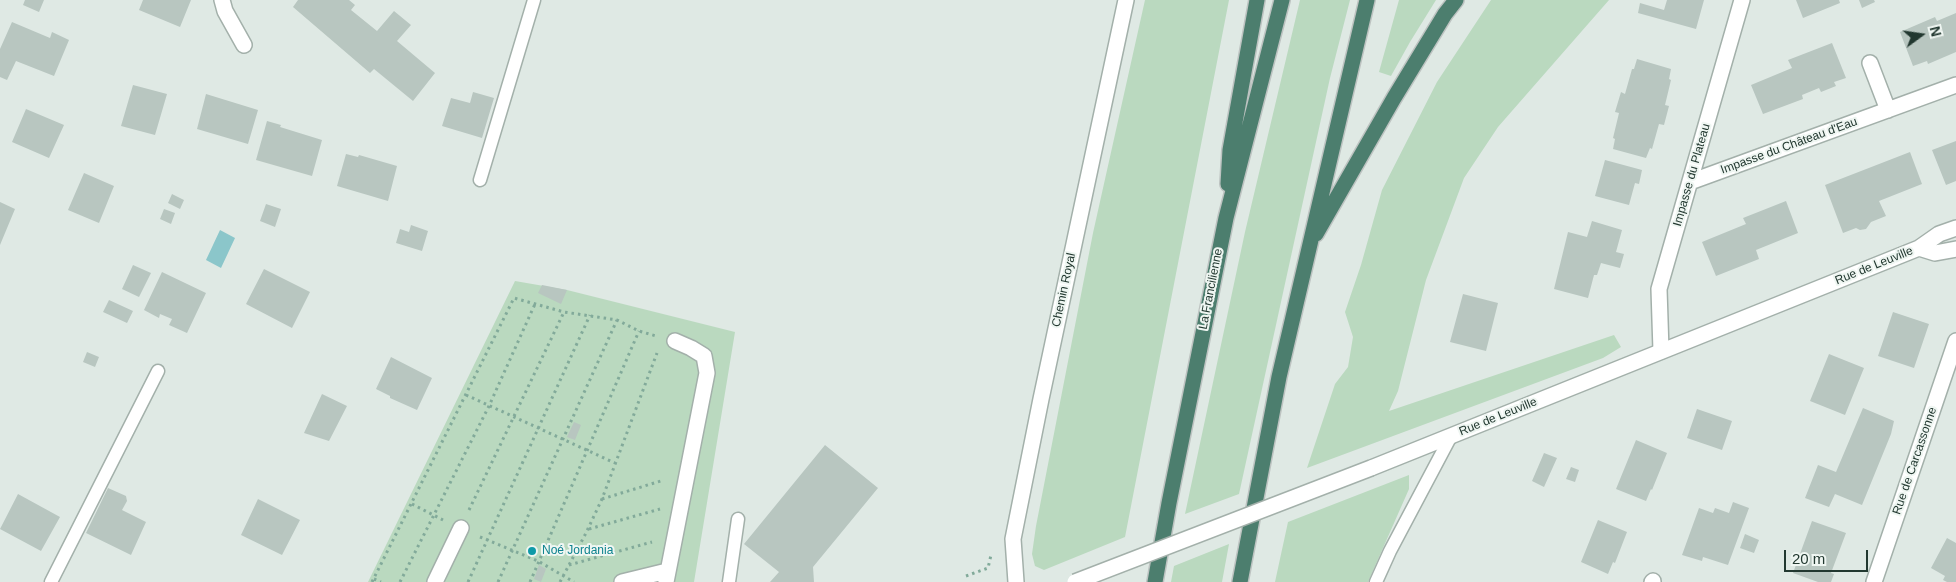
<!DOCTYPE html>
<html>
<head>
<meta charset="utf-8">
<style>
	body { margin:0 }
	#map { position:relative; width:1956px; height:582px; overflow:hidden; background:#dfe9e4; font-family:Helvetica,sans-serif }
	canvas { display:block }
	.north { position:absolute; left:1896px; top:10px; width:50px; height:50px; -webkit-text-stroke:4px #eff6f2; paint-order:stroke; rotate:76deg; font-size:14px; font-weight:700; line-height:20px; text-align:center; color:#223830 }
	.north::after { content:''; display:block; margin:auto; width:18px; height:22px; background:#223830; clip-path:polygon(50% 0,100% 100%,50% 72%,0 100%) }
	.scale { position:absolute; left:1784px; top:550px; width:84px; height:22px; box-sizing:border-box; border:2px solid #223830; border-top:0; padding-left:6px; font-size:15px; line-height:18px; white-space:nowrap; color:#223830; -webkit-text-stroke:4px #eff6f2; paint-order:stroke }
</style>
</head>
<body>
<div id="map">
<canvas width="1956" height="582"></canvas>
<div class="north">N</div>
<div class="scale">20 m</div>
</div>
<script>
const ctx = document.querySelector('canvas').getContext('2d');
ctx.lineJoin = 'round';
function paint(path, color) { ctx.fillStyle = color; ctx.fill(path, 'evenodd'); }
function stroke(path, color, width, dash) { ctx.strokeStyle = color; ctx.lineWidth = width; ctx.lineCap = dash ? 'butt' : 'round'; ctx.setLineDash(dash || []); ctx.stroke(path); }
function write(font, color, halo, rows, align = 'center') {
  ctx.font = font + ' Helvetica,sans-serif'; ctx.lineWidth = 4; ctx.setLineDash([]); ctx.textBaseline = 'middle'; ctx.strokeStyle = halo; ctx.fillStyle = color; for (const [text, x, y, turn = 0] of rows) {
    ctx.save(); ctx.translate(x, y); ctx.rotate((+turn || 0) * Math.PI / 180); ctx.textAlign = isNaN(turn) ? turn : align; if (halo) ctx.strokeText(text, 0, 0); ctx.fillText(text, 0, 0); ctx.restore();
  }
}
const green = new Path2D(`
	M1145,0H1229L1125,537L1044,570L1035,566L1032,554L1036,526L1093,233Z
	M1300,0H1350L1330,78L1239,494L1185,514L1245,232Z
	M1399,0H1436L1410,42L1391,76L1379,72Z
	M1491,0H1609L1498,127L1464,178L1426,280L1398,391L1389,411L1614,335L1621,347L1603,358L1307,468L1335,384L1348,367L1353,337L1345,312L1361,265L1382,190L1437,82Z
	M515,281L567,290L735,332L694,582H368Z
	M1409,475V489L1368,582H1275L1288,522Z
	M1229,544L1222,582H1171L1174,566Z`);
const water = new Path2D(`
	M220,230L235,238L221,268L206,260Z`);
const building = new Path2D(`
	M25,0H44L39,12L23,5Z
	M143,0H191L180,27L139,10Z
	M298,0H349L355,5L351,10L377,31L394,11L411,25L397,41L435,73L413,101L374,69L370,73L293,7Z
	M1667,0H1704L1696,29L1638,13L1640,3L1664,10Z
	M1796,0H1839L1840,3L1803,18Z
	M1859,0H1874L1875,2L1862,8Z
	M1956,13V52L1928,64L1927,61L1913,66L1900,32L1935,17L1937,21Z
	M12,22L50,38L52,32L69,40L54,76L16,61L7,80L0,77V49Z
	M1832,43L1846,78L1834,82L1836,86L1821,92L1819,88L1802,95L1803,99L1763,114L1751,85L1792,68L1788,60Z
	M1637,59L1671,69L1669,79L1671,80L1665,105L1669,106L1664,125L1659,124L1652,149L1650,148L1646,158L1613,149L1615,139L1613,138L1619,113L1615,112L1621,92L1625,94L1632,69H1634Z
	M133,85L167,94L155,135L121,126Z
	M473,92L494,98L482,138L442,126L451,98L470,103Z
	M206,94L258,110L248,144L197,129Z
	M26,109L64,125L49,158L12,142Z
	M267,121L281,125L280,127L322,140L312,176L256,160Z
	M1956,141V181L1946,185L1932,150Z
	M1910,152L1922,184L1879,201L1886,216L1871,222L1866,229L1860,230L1856,228L1843,233L1825,185Z
	M346,154L358,157L359,155L397,166L388,201L337,186Z
	M1605,160L1642,170L1639,184L1635,183L1629,205L1595,196Z
	M84,173L114,186L99,223L68,210Z
	M172,194L184,200L180,209L168,203Z
	M1786,201L1798,233L1756,250L1759,259L1716,276L1702,242L1746,224L1743,218Z
	M0,202L15,209L0,245Z
	M266,204L281,209L275,227L260,221Z
	M164,209L175,213L171,224L160,219Z
	M1592,221L1622,230L1616,252L1624,254L1620,268L1601,263L1597,275H1594L1588,298L1554,289L1568,232L1587,237Z
	M411,225L428,231L422,251L396,243L400,229L409,232Z
	M133,265L151,273L139,297L122,289Z
	M264,269L310,292L292,328L246,304Z
	M162,272L206,293L187,333L169,325L172,319L160,314L159,318L144,310Z
	M542,285L567,290L561,304L538,293Z
	M1463,294L1498,303L1486,351L1450,342Z
	M109,300L133,311L127,323L103,312Z
	M1893,312L1929,324L1914,368L1878,356Z
	M87,352L99,357L95,367L83,362Z
	M1829,354L1864,368L1845,415L1810,401Z
	M391,357L432,378L417,410L390,398V396L376,389Z
	M322,394L347,406L329,441L304,433Z
	M1863,408L1894,421L1891,434L1862,505L1835,494L1829,507L1805,498L1818,465L1836,472Z
	M1697,409L1732,421L1722,450L1687,438Z
	M574,422L581,425L575,440L567,437Z
	M1636,440L1667,453L1652,490L1651,489L1646,501L1616,489Z
	M825,445L878,488L813,567L814,582H770L779,572L744,544Z
	M1544,453L1557,458L1544,487L1532,481Z
	M1571,467L1579,470L1575,482L1566,479Z
	M108,488L126,496L127,501L122,510L146,522L131,555L86,533Z
	M18,494L60,517L41,551L0,529Z
	M258,499L300,520L282,555L241,535Z
	M1733,502L1749,508L1728,565L1703,557L1702,561L1682,555L1699,508L1713,513L1715,508L1729,513Z
	M1598,520L1627,532L1615,563L1613,562L1608,574L1581,562Z
	M1812,521L1846,533L1831,573L1834,574L1831,582H1818L1793,573Z
	M1745,534L1759,540L1754,553L1740,548Z
	M1947,538L1956,543V582H1947L1943,580L1945,576L1931,568Z
	M529,547L537,551L535,555L528,552Z
	M539,565L546,569L541,582L534,579Z`);
const path = new Path2D(`
	M466,395L615,463
	M602,499L664,480
	M412,504L443,520
	M469,510L564,312
	M589,529L660,509
	M480,537L538,561L574,582
	M569,565L652,542
	M966,576L988,568L991,555
	M374,579L381,582
	M372,582L514,298L564,312L617,320L639,331L656,336
	M400,582L489,406L535,304
	M468,582L590,315
	M498,582L617,320
	M530,582L639,331
	M560,582L586,533L602,499L657,353`);
const service = new Path2D(`
	M480,180L534,0
	M51,582L158,371
	M729,582L738,519
	M1376,582L1390,551L1451,436`);
const pedestrian = new Path2D(`
	M435,582L461,528
	M622,582L667,571
	M666,582L707,373L704,356L691,348L675,341`);
const minor = new Path2D(`
	M222,0L225,11L244,45
	M1870,63L1888,110
	M1690,182L1956,85
	M1661,351L1659,289L1742,0
	M1016,582L1013,539L1041,399L1126,0
	M1652,582L1653,581
	M1874,582L1956,341`);
const tertiary = new Path2D(`
	M1919,248L1935,253L1956,249
	M1371,468L1919,248L1939,234L1956,228`);
const trunk = new Path2D(`
	M1228,184L1230,150L1257,0
	M1316,234L1394,98L1445,14L1456,0
	M1155,582L1169,503L1226,218L1282,0
	M1240,582L1279,377L1367,0`);
const tertiaryBridge = new Path2D(`
	M1075,582L1371,468`);
const markers = [
	[532,551,5,"#0f9aa8"]
];
const streetNames = [
	["Impasse du Château d'Eau",1789,146,-20],
	["Impasse du Plateau",1692,175,-74],
	["Rue de Leuville",1874,266,-22],
	["La Francilienne",1211,289,-79],
	["Chemin Royal",1064,290,-78],
	["Rue de Leuville",1498,417,-22],
	["Rue de Carcassonne",1915,461,-71]
];
const cultureNames = [
	["Noé Jordania",542,551]
];
paint(green, '#bad9bf');
paint(water, '#8bc6ca');
paint(building, '#b8c6c0');
stroke(service, '#a3b0aa', 15);
stroke(pedestrian, '#a3b0aa', 18);
stroke(minor, '#a3b0aa', 18);
stroke(tertiary, '#a3b0aa', 18);
stroke(trunk, '#bdc3c1', 18);
stroke(path, '#82aa9a', 3, [2.5, 4]);
stroke(service, '#fff', 12);
stroke(pedestrian, '#fff', 15);
stroke(minor, '#fff', 15);
stroke(tertiary, '#fff', 15);
stroke(trunk, '#4c7e6e', 15);
stroke(tertiaryBridge, '#a3b0aa', 18, []);
stroke(tertiaryBridge, '#fff', 15);
for (const [x, y, r, color] of markers) { const dot = new Path2D(); dot.arc(x, y, r, 0, 2 * Math.PI); ctx.fillStyle = color; ctx.fill(dot); stroke(dot, '#eff6f2', 2); }
write('12px', '#223830', '#eff6f2', streetNames);
write('12px', '#0d838f', '#eff6f2', cultureNames, 'left');
</script>
</body>
</html>
